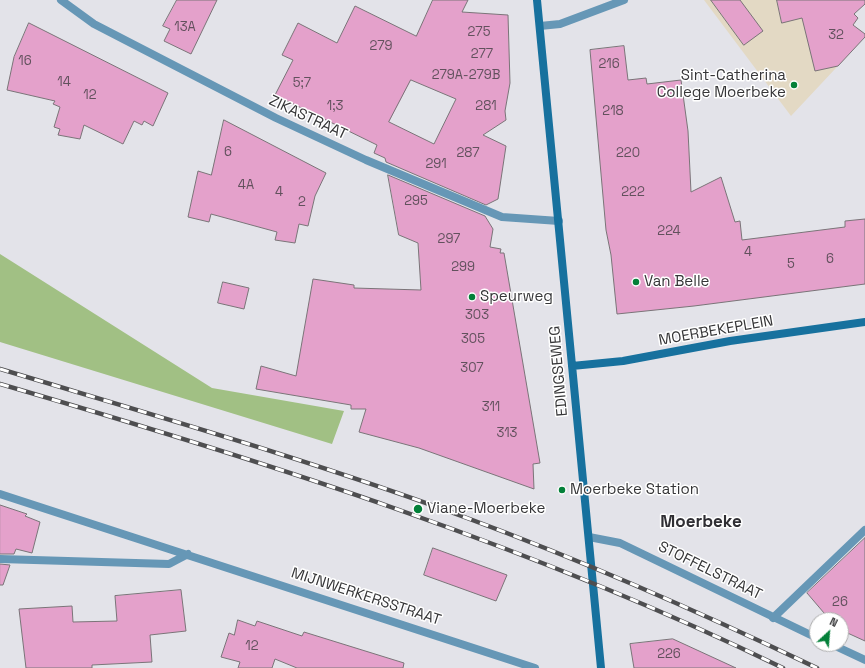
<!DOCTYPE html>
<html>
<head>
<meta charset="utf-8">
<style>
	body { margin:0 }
	#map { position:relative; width:865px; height:668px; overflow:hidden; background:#e3e3e9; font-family:"Space Grotesk",sans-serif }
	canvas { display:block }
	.north { position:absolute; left:809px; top:612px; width:40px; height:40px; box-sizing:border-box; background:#fff; border:1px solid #afafaf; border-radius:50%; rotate:26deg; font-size:11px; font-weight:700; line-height:16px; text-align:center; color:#363638 }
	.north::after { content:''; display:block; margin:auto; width:14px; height:18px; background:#038039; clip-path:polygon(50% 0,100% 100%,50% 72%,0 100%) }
</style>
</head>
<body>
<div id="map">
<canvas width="865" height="668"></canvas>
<div class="north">N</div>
</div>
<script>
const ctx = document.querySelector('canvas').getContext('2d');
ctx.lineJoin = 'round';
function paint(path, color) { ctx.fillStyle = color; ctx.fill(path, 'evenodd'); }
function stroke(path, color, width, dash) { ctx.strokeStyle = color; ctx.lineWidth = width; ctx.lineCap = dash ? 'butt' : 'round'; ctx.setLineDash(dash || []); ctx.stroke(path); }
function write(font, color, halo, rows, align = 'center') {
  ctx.font = font + ' "Space Grotesk",sans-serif'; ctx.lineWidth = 3; ctx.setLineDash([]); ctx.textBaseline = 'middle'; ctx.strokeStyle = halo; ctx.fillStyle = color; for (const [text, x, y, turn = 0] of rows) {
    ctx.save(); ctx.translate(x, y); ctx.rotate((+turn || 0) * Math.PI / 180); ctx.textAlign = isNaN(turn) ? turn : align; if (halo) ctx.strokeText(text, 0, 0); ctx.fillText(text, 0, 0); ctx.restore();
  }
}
const education = new Path2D(`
	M704,0H842L858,18L853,25L865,34V37L791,116Z`);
const green = new Path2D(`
	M0,254L212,388L344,411L332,444L0,342Z`);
const building = new Path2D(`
	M177,0H217L191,54L164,41L170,29L163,26Z
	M433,0H468L462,12L508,15L510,83L505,111L506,120L483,135L506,146L498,199L486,205L386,162L385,158L374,153L377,145L275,95L293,60L282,55L298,23L337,43L355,6L416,36ZM411,80L456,99L434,144L389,122Z
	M711,0H740L763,31L744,45Z
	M777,0H865V4L854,14L858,18L853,25L865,34V37L838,66L815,71L802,18L782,23Z
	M29,23L168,93L153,126L144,121L142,125L134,121L123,144L84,125L80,139L58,135L60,129L54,127L60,107L53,104L55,101L7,90L14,57Z
	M624,46L628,80L646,78L647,84L681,80L688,131L691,192L721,177L735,222L740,221L742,240L845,227V221L865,219V284L694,306L617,314L611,255L606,230L590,50Z
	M224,120L326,173L315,196L308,226L299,224L295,243L275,240L277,232L211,214L209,222L188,217L198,171L211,175Z
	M388,175L485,216L493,229L490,247L501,249L500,253H504L540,463L533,464L534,489L419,448L359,432L366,409H351V405L256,389L261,366L296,376L313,279L354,285V288L421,290L418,243L399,235Z
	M223,282L249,288L244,309L218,303Z
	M0,505L27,514L25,516L40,522L32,553L16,549L14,554H0Z
	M865,538V641L841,630V620H830L807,593Z
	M433,548L507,575L496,601L424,575Z
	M0,564L10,565L3,585H0Z
	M181,590L186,631L150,635L152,662L92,665V668H26L19,609L72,606L73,622L117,621L115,596Z
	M238,620L255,626L257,621L302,636L304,632L404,663L403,668H297L275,659L272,668H238L240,662L221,657L229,633L234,635Z
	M673,639L736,668H634L630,644Z`);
const minor = new Path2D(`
	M61,0L94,24L276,118L366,160L502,217L559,221
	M540,26L560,24L624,0
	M0,494L535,668
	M589,537L620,543L817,638
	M0,559L169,564L188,554
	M773,618L865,530
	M831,644L865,660`);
const secondary = new Path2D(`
	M537,0L601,668
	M572,366L623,361L730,341L865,322`);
const rail = new Path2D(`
	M0,369C156,416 314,461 467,518C586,562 702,613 817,668
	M0,384C267,462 533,546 783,668`);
const markers = [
	[794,85,4,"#038039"],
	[636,282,4,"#038039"],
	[472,297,4,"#038039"],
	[562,490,4,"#038039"],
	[418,509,5,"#038039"]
];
const numberNames = [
	["13A",185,27],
	["275",479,32],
	["32",836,35],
	["279",381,46],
	["277",482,54],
	["16",25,61],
	["216",609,64],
	["279A-279B",466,75],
	["14",64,82],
	["5;7",302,83],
	["12",90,95],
	["1;3",335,106],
	["281",486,106],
	["218",613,111],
	["6",228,152],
	["287",468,153],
	["220",628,153],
	["291",436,164],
	["4A",246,185],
	["4",279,192],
	["222",633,192],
	["295",416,201],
	["2",302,202],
	["224",669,231],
	["297",449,239],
	["4",748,252],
	["6",830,259],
	["5",791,264],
	["299",463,267],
	["303",477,315],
	["305",473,339],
	["307",472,368],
	["311",491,407],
	["313",507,433],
	["26",840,602],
	["12",252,646],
	["226",669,654]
];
const poiNames = [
	["Sint-Catherina",786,76,"right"],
	["College Moerbeke",786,93,"right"],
	["Van Belle",644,282],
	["Speurweg",480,297],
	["Moerbeke Station",570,490],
	["Viane-Moerbeke",427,509]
];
const streetNames = [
	["ZIKASTRAAT",308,118,25],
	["MOERBEKEPLEIN",716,331,-10],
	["EDINGSEWEG",559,371,-95],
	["STOFFELSTRAAT",710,571,26],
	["MIJNWERKERSSTRAAT",366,597,18]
];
const quarterNames = [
	["Moerbeke",701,522]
];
paint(education, '#e3d9c4');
paint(green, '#a1c084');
paint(building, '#e4a1cb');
stroke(building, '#7a7478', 1);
stroke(minor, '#6697b6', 8);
stroke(secondary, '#17719e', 8);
stroke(rail, '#4e4e50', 4.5);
stroke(rail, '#fff', 3, [9]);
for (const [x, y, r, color] of markers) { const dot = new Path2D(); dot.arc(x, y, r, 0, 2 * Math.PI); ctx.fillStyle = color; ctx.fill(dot); stroke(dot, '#fff', 1.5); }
write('13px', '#62515d', null, numberNames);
write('15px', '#363638', '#fff', poiNames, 'left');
write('15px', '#363638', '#fff', streetNames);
write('bold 17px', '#302f34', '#fff', quarterNames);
</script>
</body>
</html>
